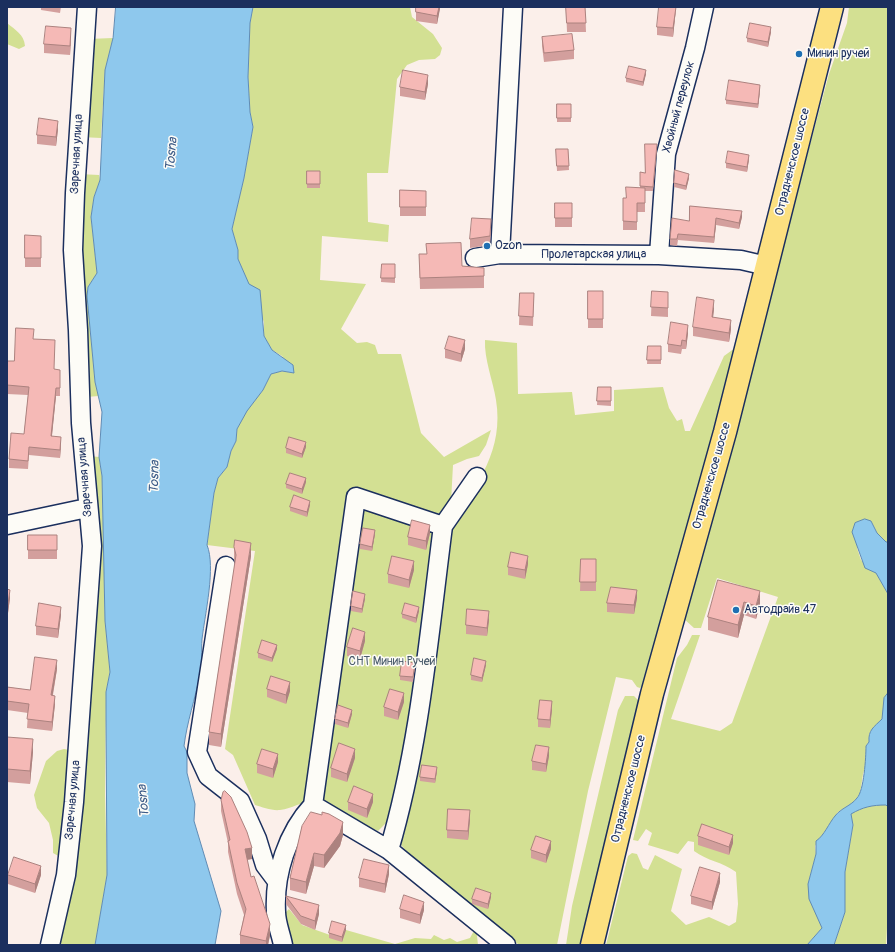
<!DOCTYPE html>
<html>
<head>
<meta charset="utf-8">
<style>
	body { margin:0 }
	#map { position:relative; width:895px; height:952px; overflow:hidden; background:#fbefea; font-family:Pangolin,sans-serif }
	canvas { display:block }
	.frame { position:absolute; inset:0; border:8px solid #1b2f5e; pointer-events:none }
</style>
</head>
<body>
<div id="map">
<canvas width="895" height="952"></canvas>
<div class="frame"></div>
</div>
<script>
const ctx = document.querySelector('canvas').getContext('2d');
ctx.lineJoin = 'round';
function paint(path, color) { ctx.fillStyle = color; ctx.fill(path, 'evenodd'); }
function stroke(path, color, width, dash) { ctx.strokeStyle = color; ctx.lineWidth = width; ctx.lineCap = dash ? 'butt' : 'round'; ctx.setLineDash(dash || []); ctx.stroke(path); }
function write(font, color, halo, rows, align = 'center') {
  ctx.font = font + ' Pangolin,sans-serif'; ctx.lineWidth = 3; ctx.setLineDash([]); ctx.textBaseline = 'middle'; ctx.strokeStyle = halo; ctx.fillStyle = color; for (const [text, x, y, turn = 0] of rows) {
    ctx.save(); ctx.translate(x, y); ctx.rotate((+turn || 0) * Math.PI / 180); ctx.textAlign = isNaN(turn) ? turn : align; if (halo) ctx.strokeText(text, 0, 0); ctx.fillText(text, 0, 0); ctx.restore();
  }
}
const green = new Path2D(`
	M253,7H410L412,17L433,34L442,48L440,55L435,59L419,60L407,65L397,79L388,173H367L368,222L389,225L388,242L322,236L320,280L366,284L341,329L357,343L367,342L375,345L378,354H401L421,433L444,457L491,430L486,445L479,456L467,459L453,465L451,502L441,513L432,515L452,523C478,484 504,449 496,400C493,381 484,359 485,340L517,343L518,394L572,392L575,415L614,411V390L663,387L669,408L677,421L682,419L685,431H690L724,356L735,348L683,562L644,685L640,688L637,687L632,680L616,677L588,791L557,945H520L511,940C475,910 432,880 401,845L406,821L403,814L396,813L378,831L314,802C301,801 294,808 280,810C272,811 262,807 255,805L233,755L225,749L255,551L207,545L214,493L218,478L227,467L231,451L236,441L237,429L246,411L263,390L271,374L282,371L293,373L282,356L272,350L264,336V322L238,259V250L232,229L244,178L253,127L250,112L248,77L250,23Z
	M849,7H888V542H886L877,533L871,521L857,548L861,560L876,572L888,594V693C882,702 886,709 882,718C877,728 868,727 869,742L866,746V764L863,774L860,794L854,802L838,812L815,846L816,854L808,884L822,928L807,945H606L628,856L632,853L637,854L643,868L648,870L655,855L682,869L671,911L686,925L709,917L729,926L736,922L738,904L736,872C723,862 707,861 694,851V842L688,841L678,854L648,845L652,833L646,829L638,841L633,840L677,658L687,645L692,635H700L671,719L720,731L732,723L778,597L717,578L701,628H694L683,618L829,74L847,23Z
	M7,23C15,30 24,34 25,46L19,49L7,44Z
	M113,38L105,70L101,138L81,137L88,39Z
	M79,174L99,175L100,180L94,197L91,217L97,273L88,287L87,296L95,382L99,396L86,397Z
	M89,456L99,457L102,476L105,621L110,672L106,692L105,794L107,875L95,945H57Z
	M625,696H634L639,701L620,789L580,945H566L572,906L618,710Z
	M64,749L69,750L62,858L53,853V840L49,823L37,808L34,795L46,761L57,751Z
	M873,805H887L888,807V911L886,945H834L845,912V872L853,825L850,814L861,808Z
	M289,909L302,925L330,935L342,941L346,930L395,944L415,938L431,939L434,935L444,940L450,938L457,942L470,938L476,927L478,945H291L285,913Z`);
const water = new Path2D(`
	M116,7H253L250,23L248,77L250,112L253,127L244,178L232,229L238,250V259L249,284L260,290L264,336L272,350L293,365L294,373L282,371L271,374L263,390L247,411L237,429L236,441L231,451L227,467L218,478L214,493L207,545C216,567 205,614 202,639C201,651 203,663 200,675C195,699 187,722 184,746L187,752V773L195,804L194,821L221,911L215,945H95L107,875L106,720V692L110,672L105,621L102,476L99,457L102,412L95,382L87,296L88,287L97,273L91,217L94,197L100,180L105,70L113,38Z
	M865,519L871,521L877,533L886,542H888V594L876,573L865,568L852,532L855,523Z
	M888,693V807L886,805C872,805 863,807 851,814L853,825L845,872V912L834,945H807L822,928L809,899L808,884L816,854V841C824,836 829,823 835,816C841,808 851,806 857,798C864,791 866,757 866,746L869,742C868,730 874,727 882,719L884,698Z`);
const minor = new Path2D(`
	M500,254L513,7
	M659,255L666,154L695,48L704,7
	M475,258L500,254L659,255L741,260L767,266
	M7,525L87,508
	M226,566L197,752L208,776L240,801L257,839L265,865L277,881
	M313,805L389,850L506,945
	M389,850C420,745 429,634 443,526
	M50,945L66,875L74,802L92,546L81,423L78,330L73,250L75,193L87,7
	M283,945C281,934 276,923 276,912C274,874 287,833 313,805L356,497L443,526L477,477`);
const major = new Path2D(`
	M592,945L652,694L725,432L832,7`);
const wall = new Path2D(`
	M41,7H61L60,13L41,10Z
	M440,7L437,24L416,21V12Z
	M566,7H585L586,32H567Z
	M676,7L673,37L657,35V27Z
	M771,32L768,47L747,42V38Z
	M71,37L70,55L44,53V44Z
	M542,37L574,50V59L544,62L542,46Z
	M646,74L643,86L626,82V78Z
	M428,84L425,100L400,96V87Z
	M760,90L758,108L726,104V100Z
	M557,104H571V122H557Z
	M58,129L56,146L37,144V135Z
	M657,148L653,191H645V212H637V230H623V221L626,198L640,188V172L645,173Z
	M556,149H568L569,170L557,171Z
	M749,159L747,172L726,168V163Z
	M307,171H320V188H307Z
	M689,178L686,190L674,187V183Z
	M400,190L426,191V216H400Z
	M555,203H572V227H555Z
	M690,206L742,217L739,229L716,225L714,243L678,240L677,246L670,245V239L689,221Z
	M491,228L490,245L470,248V239Z
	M41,236V267H25V258Z
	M419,254L462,266L484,268V288L420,289Z
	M382,264H395V283L381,282Z
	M588,291H603V328H588Z
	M652,291L668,300V317L651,316Z
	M520,293H534L533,326L519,325Z
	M714,309L713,317L731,329L729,342L693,336V327Z
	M688,333L686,349H682L681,354L668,352V344Z
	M34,339L60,378V396H56L52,436L61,445L60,458L29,455L28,469L9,468V459L24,434L28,395L7,394V361H14Z
	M648,346H661V364H647Z
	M445,349H465L461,362L445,358Z
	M598,387H611V406L597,405Z
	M306,447L302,458L286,453V448Z
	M306,482L302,494L286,488V484Z
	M310,505L307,517L290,511V507Z
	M430,533L426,550L408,545V537Z
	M375,534L372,551L360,549V544Z
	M28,535H57V559H28Z
	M234,547L251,556L221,747L209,745V732L235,563L234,559Z
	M581,559H596V591H580Z
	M528,564L525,579L508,575V567Z
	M414,570L409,588L388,583V574Z
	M718,580L760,604L756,619L744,615L738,638L708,630V617Z
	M7,589L10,598L8,613H7Z
	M637,598L634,614L607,612V603Z
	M365,599L362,613L351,611V606Z
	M419,611L416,623L402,618V614Z
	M61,615L58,638L36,635V626Z
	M489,620L487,636L466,634V625Z
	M365,641L360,659L347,656V647Z
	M277,649L272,662L258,658V653Z
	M486,665L482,682L471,680V675Z
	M415,667L413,682L400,680V676Z
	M57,669L53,695L55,704L52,731L27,728L28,713L7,710V687L30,690Z
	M267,689L290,691L286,704L267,697Z
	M404,702L398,720L384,716V707Z
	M552,709L550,728L538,727V719Z
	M352,714L348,728L335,724V719Z
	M7,737L33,752L30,784L7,782Z
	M549,756L546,772L532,770V761Z
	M355,758L347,782L331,777V768Z
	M278,762L273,778L257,773V764Z
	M437,771L435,783L420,781V777Z
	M221,800L252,859L247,860L251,877L270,935L268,945H240V935L244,915L237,894L228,852V843L221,811Z
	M348,802H373L367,818L348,810Z
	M470,819L468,840L447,838V830Z
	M302,826L343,835L340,846L324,868L314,866L306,894L290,890V878Z
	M698,836L733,843L729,855L698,845Z
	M551,849L546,863L531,858V850Z
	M389,874L385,893L359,887V878Z
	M8,875H41L35,893L8,884Z
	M720,882L712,910L691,904V896Z
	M286,896L319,914L315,930L301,924L286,904Z
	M491,897L488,909L472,904V899Z
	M400,909L424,910L420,924L400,918Z
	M346,930L342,942L329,938V933Z`);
const shadedWall = new Path2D(`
	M439,7H440V9L437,24V16Z
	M676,7V9L673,37V28Z
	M771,27V32L768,47V42Z
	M71,28V37L70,55V46Z
	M646,70V74L643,86V82Z
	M428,75V84L425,100V92Z
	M760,85V90L758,108V104Z
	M58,121V129L56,146V137Z
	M749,155V159L747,172V167Z
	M689,174V178L686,190V186Z
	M742,211V217L739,229V223Z
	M716,218V225L714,243V237Z
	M714,300V309L712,326V317Z
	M731,320V329L729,342V333Z
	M688,325V333L686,349V341Z
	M465,340V349L461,362V354Z
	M56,388V396L51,444V436Z
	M61,437V445L60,458V450Z
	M306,442V447L302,458V454Z
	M306,478V482L302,494V489Z
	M310,501V505L307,517V512Z
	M430,525V533L426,550V541Z
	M375,530V534L372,551V547Z
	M251,543V556L221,747V734Z
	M528,556V564L525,579V570Z
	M414,561V570L409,588V580Z
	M10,590V598L8,613V604Z
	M637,590V598L634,614V605Z
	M760,591V604L756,619V606Z
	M365,594V599L362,613V609Z
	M744,602V615L738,638V625Z
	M61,607V615L58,638V629Z
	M419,607V611L416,623V618Z
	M489,611V620L487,636V628Z
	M365,632V641L360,659V651Z
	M277,645V649L272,662V658Z
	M57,660V669L51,704V695Z
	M486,661V665L482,682V678Z
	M290,682V691L286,704V695Z
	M404,693V702L398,720V712Z
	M55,696V704L52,731V722Z
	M552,701V709L550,728V720Z
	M352,710V714L348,728V723Z
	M33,739V752L30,784V771Z
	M549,747V756L546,772V764Z
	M355,749V758L347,782V774Z
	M278,754V762L273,778V769Z
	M437,767V771L435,783V779Z
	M373,794V802L367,818V809Z
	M470,810V819L468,840V831Z
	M343,822V835L340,846L324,868V855Z
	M733,835V843L729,855V847Z
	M551,841V849L546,863V855Z
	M252,848V859L245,860V849Z
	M314,853V866L306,894V882Z
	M389,865V874L385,893V884Z
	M41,866V875L35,893V884Z
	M720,873V882L712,910V902Z
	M491,893V897L488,909V904Z
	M424,902V910L420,924V915Z
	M319,905V914L315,930V921Z
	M270,924V935L268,945H266V941Z
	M346,925V930L342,942V937Z`);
const building = new Path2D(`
	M416,7H439L437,16L416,12Z
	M566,7H585L586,23H567Z
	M659,7H676L673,28L657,27Z
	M750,23L771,27L768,42L747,38Z
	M46,26L71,28L70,46L44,44Z
	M572,34L574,50L544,53L542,37Z
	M629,66L646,70L643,82L626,78Z
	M403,70L428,75L425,92L400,87Z
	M729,80L760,85L758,104L726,100Z
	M557,104H571V118H557Z
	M39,118L58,121L56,137L37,135Z
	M645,144H657L653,187L640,186V172L645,173Z
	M556,149H568L569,166H557Z
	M728,151L749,155L747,167L726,163Z
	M675,170L689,174L686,186L674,183Z
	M307,171H320V184H307Z
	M626,187L645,188V203H637V222L623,221V198H626Z
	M400,190L426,191V207H400Z
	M555,203H572V218H555Z
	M690,206L742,211L739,223L716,218L714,237L678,234L677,239H670L672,218L689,221Z
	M472,218L491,219L490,236L470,239Z
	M25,235L41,236V258H25Z
	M461,243L462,266L484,268V276L420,278L419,254H427L426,244Z
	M382,264H395V278H381Z
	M588,291H603V319H588Z
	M652,291L668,292V308L651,307Z
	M520,293H534L533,317L519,316Z
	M697,297L714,300L712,317L731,320L729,333L693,327Z
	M671,322L688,325L686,341L682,340L681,346L668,344Z
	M16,328L34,329L33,339L55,340L54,369L60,370V388H56L51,436L61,437L60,450L29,447L28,461L9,459L11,433L24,434L29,387L7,385V361H14Z
	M449,336L465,340L461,354L445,349Z
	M648,346H661V360H647Z
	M598,387H611V401H597Z
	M289,437L306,442L302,454L286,448Z
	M290,473L306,478L302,489L286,484Z
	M294,495L310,501L307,512L290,507Z
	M412,520L430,525L426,541L408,537Z
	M363,528L375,530L372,547L360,544Z
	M28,535H57V550H28Z
	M235,540L251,543L221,734L209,732L236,555L234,547Z
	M511,552L528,556L525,570L508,567Z
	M392,556L414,561L409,580L388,574Z
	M581,559H596V582H580Z
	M718,580L760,591L756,606L744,602L738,625L708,617Z
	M611,587L637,590L634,605L607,603Z
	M7,589L10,590L8,604H7Z
	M353,591L365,594L362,609L351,606Z
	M39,603L61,607L58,629L36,626Z
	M405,603L419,607L416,618L402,614Z
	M467,609L489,611L487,628L466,625Z
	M353,628L365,632L360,651L347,647Z
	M262,640L277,645L272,658L258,653Z
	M35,657L57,660L51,695L55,696L52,722L27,719L29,704L7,701V687L30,690Z
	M474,658L486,661L482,678L471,675Z
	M402,661L415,663L413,677L400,676Z
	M271,676L290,682L286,695L267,689Z
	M390,689L404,693L398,712L384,707Z
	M540,700L552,701L550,720L538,719Z
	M338,705L352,710L348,723L335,719Z
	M7,737L33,739L30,771L7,769Z
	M339,743L355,749L347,774L331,768Z
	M536,745L549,747L546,764L532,761Z
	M262,749L278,754L273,769L257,764Z
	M422,765L437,767L435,779L420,777Z
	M354,786L373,794L367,809L348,802Z
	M225,791L231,797L247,832L252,848L245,849L251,877L254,876L270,924L266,941L240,935L246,909L237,883L228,841L230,840L221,800L223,792Z
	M448,809L470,810L468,831L447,830Z
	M311,812L322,815V812L329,814L343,822L340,833L324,855L314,853L306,882L290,878L302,826Z
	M702,824L733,835L729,847L698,836Z
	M536,836L551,841L546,855L531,850Z
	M14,857L41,866L35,884L8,875Z
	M364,859L389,865L385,884L359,878Z
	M700,867L720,873L712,902L691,896Z
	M476,888L491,893L488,904L472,899Z
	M404,895L424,902L420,915L400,909Z
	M286,896L319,905L315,921L301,916Z
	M332,921L346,925L342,937L329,933Z`);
const markers = [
	[799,54,4,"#1f6fb2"],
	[487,246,4,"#1f6fb2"],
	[736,610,4,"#1f6fb2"]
];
const poiNames = [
	["Минин ручей",807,54],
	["Ozon",495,246],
	["Автодрайв 47",744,610]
];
const streetNames = [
	["Хвойный переулок",679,107,-75],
	["Заречная улица",77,154,-87],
	["Отрадненское шоссе",793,162,-76],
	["Пролетарская улица",594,255],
	["Отрадненское шоссе",712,476,-74],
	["Заречная улица",85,477,-95],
	["Отрадненское шоссе",629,789,-76],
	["Заречная улица",73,800,-85]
];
const parkNames = [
	["СНТ Минин Ручей",392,662]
];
const waterNames = [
	["Tosna",172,154,-85],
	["Tosna",155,477,-88],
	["Tosna",144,801,-95]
];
paint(green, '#d3e093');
paint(water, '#8ec8ed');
stroke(water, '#608bb4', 1);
stroke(minor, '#1b2f5e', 21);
stroke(major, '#1b2f5e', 25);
stroke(minor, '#fdfcf7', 18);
stroke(major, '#fce080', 22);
paint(wall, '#d39f9d');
paint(shadedWall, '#ac827f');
paint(building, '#f5b9b6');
stroke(building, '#ac827f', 1);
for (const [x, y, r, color] of markers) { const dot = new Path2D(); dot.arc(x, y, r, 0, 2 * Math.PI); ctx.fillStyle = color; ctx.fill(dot); stroke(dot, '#fdfcf7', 1.5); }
write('12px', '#1b2f5e', '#fdfcf7', poiNames, 'left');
write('12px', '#1b2f5e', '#fdfcf7', streetNames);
write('12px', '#495b6b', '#fdfcf7', parkNames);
write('italic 13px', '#3e5d89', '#fdfcf7', waterNames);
</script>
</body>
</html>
